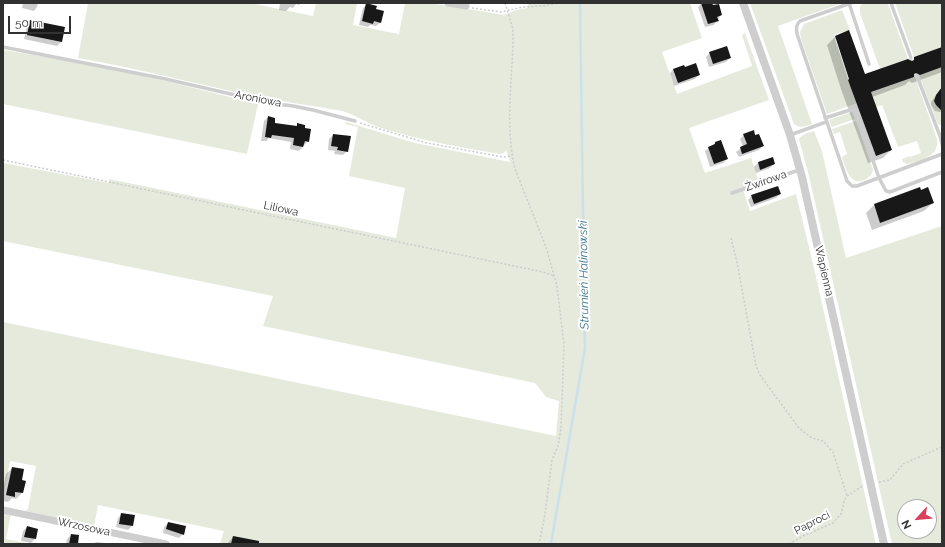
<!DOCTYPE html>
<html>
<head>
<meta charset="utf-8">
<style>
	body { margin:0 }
	#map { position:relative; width:945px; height:547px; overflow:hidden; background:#fff; font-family:Raleway,sans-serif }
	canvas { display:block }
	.frame { position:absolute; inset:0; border:4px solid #313131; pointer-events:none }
	.north { position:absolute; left:897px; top:499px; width:40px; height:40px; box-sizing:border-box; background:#fff; border:1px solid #adadad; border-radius:50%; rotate:243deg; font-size:11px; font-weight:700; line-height:16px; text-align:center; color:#313131 }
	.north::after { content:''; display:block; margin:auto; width:14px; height:18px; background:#da405c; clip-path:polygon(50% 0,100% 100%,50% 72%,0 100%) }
	.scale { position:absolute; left:8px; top:16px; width:63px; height:18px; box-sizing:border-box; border:2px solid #313131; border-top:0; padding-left:5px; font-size:12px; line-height:14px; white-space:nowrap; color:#313131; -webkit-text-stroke:3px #fff; paint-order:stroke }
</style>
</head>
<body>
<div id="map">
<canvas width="945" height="547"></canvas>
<div class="frame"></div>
<div class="north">N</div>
<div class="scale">50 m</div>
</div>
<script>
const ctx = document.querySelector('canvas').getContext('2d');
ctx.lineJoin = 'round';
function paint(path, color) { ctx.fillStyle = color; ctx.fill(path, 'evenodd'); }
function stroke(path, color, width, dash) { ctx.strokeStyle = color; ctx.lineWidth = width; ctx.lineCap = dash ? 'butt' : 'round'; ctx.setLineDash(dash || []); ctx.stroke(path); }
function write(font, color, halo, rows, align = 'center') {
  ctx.font = font + ' Raleway,sans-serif'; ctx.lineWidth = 4; ctx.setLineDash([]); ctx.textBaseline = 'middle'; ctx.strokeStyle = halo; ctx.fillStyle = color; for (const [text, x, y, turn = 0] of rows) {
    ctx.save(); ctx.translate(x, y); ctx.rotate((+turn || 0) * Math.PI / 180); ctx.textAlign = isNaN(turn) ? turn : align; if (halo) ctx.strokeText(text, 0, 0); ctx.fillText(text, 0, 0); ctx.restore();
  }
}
const green = new Path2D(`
	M88,3H250L313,16L316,3H357L353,25L399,34L405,3H430L504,15L516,10L528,8V3H690L702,38L662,52L677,94L752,66L742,35L745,33L769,100L689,128L705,173L751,158L760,185L743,190L750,211L796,194L814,268L876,544H220L224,531L98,505L94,526L25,511L28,509L36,466L10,461L3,498V322L556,436L559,401L546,397L535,383L263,326L273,296L3,241V163L109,183V179L396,238L405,188L349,176L358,127L345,124L346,122L415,143L510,162L506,150L504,153L500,154C459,147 418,140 378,127C367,123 354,114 342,111C312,105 280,102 250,95C192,83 136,68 78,58Z
	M750,3H842L778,26L812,124C806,126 799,129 794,124Z
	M863,3H887L888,4L908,59L880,69L860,13V6Z
	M895,3H941L942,7V47L914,57Z
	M842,10L850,30L834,35L857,103L827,114L801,39L800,32L804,24Z
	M3,50L109,67L258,104L247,154L3,104Z
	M942,67V126L938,124L937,122L919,75Z
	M915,77L937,139C940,156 920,161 907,164L903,162L902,159L910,156V157L921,153L917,141L898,147L882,105L876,107L871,92Z
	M852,112L855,119L832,127L829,120Z
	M856,121L873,170L871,175C853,192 846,171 842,157L847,154L840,132L834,134L832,129Z
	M814,131L822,151L846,258L942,226V544H892L809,176L799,139C802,134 808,133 814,131ZM905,507H929V531H905Z
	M3,512L11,514L6,539L31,544H3Z`);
const shadow = new Path2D(`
	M23,3H38L37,7L34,11L22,8Z
	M280,3H301L299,5L296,4L293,8L290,7L286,11L279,10Z
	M702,3H711L721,15L714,25L705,27L698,7Z
	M367,4L375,10L380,23L376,26L370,25L368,27L359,25L363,8Z
	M31,21L64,27L61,42L57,46L24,39L27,25Z
	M835,37L864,76L911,62L915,58L942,48V72L912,83L909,81L905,85L872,97L891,150L883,158L868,163L841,89L827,45ZM835,39H837L852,84L850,85Z
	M710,53L730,58L726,62L709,67L706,57Z
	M674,69L699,75L695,79L674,86L670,73Z
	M942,92V111L940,112L935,111L931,105V102L938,93Z
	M268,117L273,124L295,127L298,124L308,141L299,151L290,149L291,142L269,138L266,141H261L264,121Z
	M333,135L347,151L343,155L334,154L335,151L328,150L329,139Z
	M744,135L755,136L763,146L759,150L739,157L736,152L743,147L740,139Z
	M715,143L727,159L723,163L710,167L705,151Z
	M772,158L774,164L770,168L756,173L754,167L758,163Z
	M920,189L921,191L933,203L924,211L872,230L866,213L874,205Z
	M780,194L776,198L751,207L748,200L752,196Z
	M12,468L21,481L22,493L16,499L12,498L8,502L3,501V489L6,474Z
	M122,514L132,526L128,530L116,527L118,518Z
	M168,523L183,534L179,538L163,533L164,527Z
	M27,527L37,529L35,539L31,543L21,541L23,531Z
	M71,535L77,543L85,544H66L67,539Z
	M233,537L253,544H227Z
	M96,542L105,543V544H94Z`);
const stream = new Path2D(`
	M551,544L585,348L580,3`);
const building = new Path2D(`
	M366,3L377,6L376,9L384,11L381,23L374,21L373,24L362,21Z
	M701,3H712L713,5L719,4L722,15L717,17L719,21L708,24Z
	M30,20L65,27L62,42L27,35Z
	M849,30L865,74L908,59L912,61L914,60V57L942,47V67L920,75L916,73L914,74V77L871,92L892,150L876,156L848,80L849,79L835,36Z
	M727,46L731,58L713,64L709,52Z
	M696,63L700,75L678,83L673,69L684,65L685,67Z
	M942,87V111L936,105L934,101L936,95Z
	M268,116L275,118V123L297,126V123L305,125V128L311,129L309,142L305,141L303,147L293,145L294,138L272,135L271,138L265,137Z
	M754,130L755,135L759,134L764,146L742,154L740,147L747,144L743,134Z
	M333,134L351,136L348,152L337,150L338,147L331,146Z
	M721,140L728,159L714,164L708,147L715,144V142Z
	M773,157L775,164L760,170L758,162Z
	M778,186L781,194L754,204L751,195Z
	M920,187L921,190L928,187L934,203L880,223L874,204Z
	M12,467L24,469L22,480L26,481L23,493L15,492V497L6,495Z
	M121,513L135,515L133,526L119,524Z
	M168,522L186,526L184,535L166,529Z
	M27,526L38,529L36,539L24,537Z
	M71,534L79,535L78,544H69Z
	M233,536L259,541V544H231Z`);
const path = new Path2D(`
	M505,3L513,29V40C512,83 505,126 515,169L546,247L557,286L564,344L561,428L558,446L552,460L545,514L539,544
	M472,8L501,12L523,7L542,6L559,3
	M360,123L427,143L503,157L512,156
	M3,160L543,272L554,276
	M731,238L737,262L756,366L760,375L799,428L812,438L823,441L833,452L847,496
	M879,482L890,480L903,464L942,447
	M789,544L803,536L833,523L841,514L843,507L844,501L847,496L864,485`);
const service = new Path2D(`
	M849,3L869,64
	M851,3L800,21C796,25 796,28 797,34L847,181L852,186H857L942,154
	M891,3L911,58
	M3,47L161,78L270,103L293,106L313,110L355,121
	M917,76L940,136
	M825,118L850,110L854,109L856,111L879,178L886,191L890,192L942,172
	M942,134L940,136L942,144
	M790,135L826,122
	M732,193L799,170`);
const minor = new Path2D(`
	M448,3L466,6
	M3,510L166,544`);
const tertiary = new Path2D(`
	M743,3L790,135L802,177L884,544`);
const streetNames = [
	["Aroniowa",258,99,11],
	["Żwirowa",766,181,-19],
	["Liliowa",281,209,12],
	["Wapienna",824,271,77],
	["Paproci",812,523,-27],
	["Wrzosowa",84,527,12]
];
const waterNames = [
	["Strumień Halinowski",584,275,-91]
];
paint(green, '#e5eadd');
paint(shadow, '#0003');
stroke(stream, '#cbe1e9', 2.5);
paint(building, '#181818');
stroke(path, '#cbcbcb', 1.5, [2, 2]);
stroke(service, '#cecece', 3.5);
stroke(minor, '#cecece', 7);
stroke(tertiary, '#cecece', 8);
write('11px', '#313131', '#fff', streetNames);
write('italic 12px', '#43798e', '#fff', waterNames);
</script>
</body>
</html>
